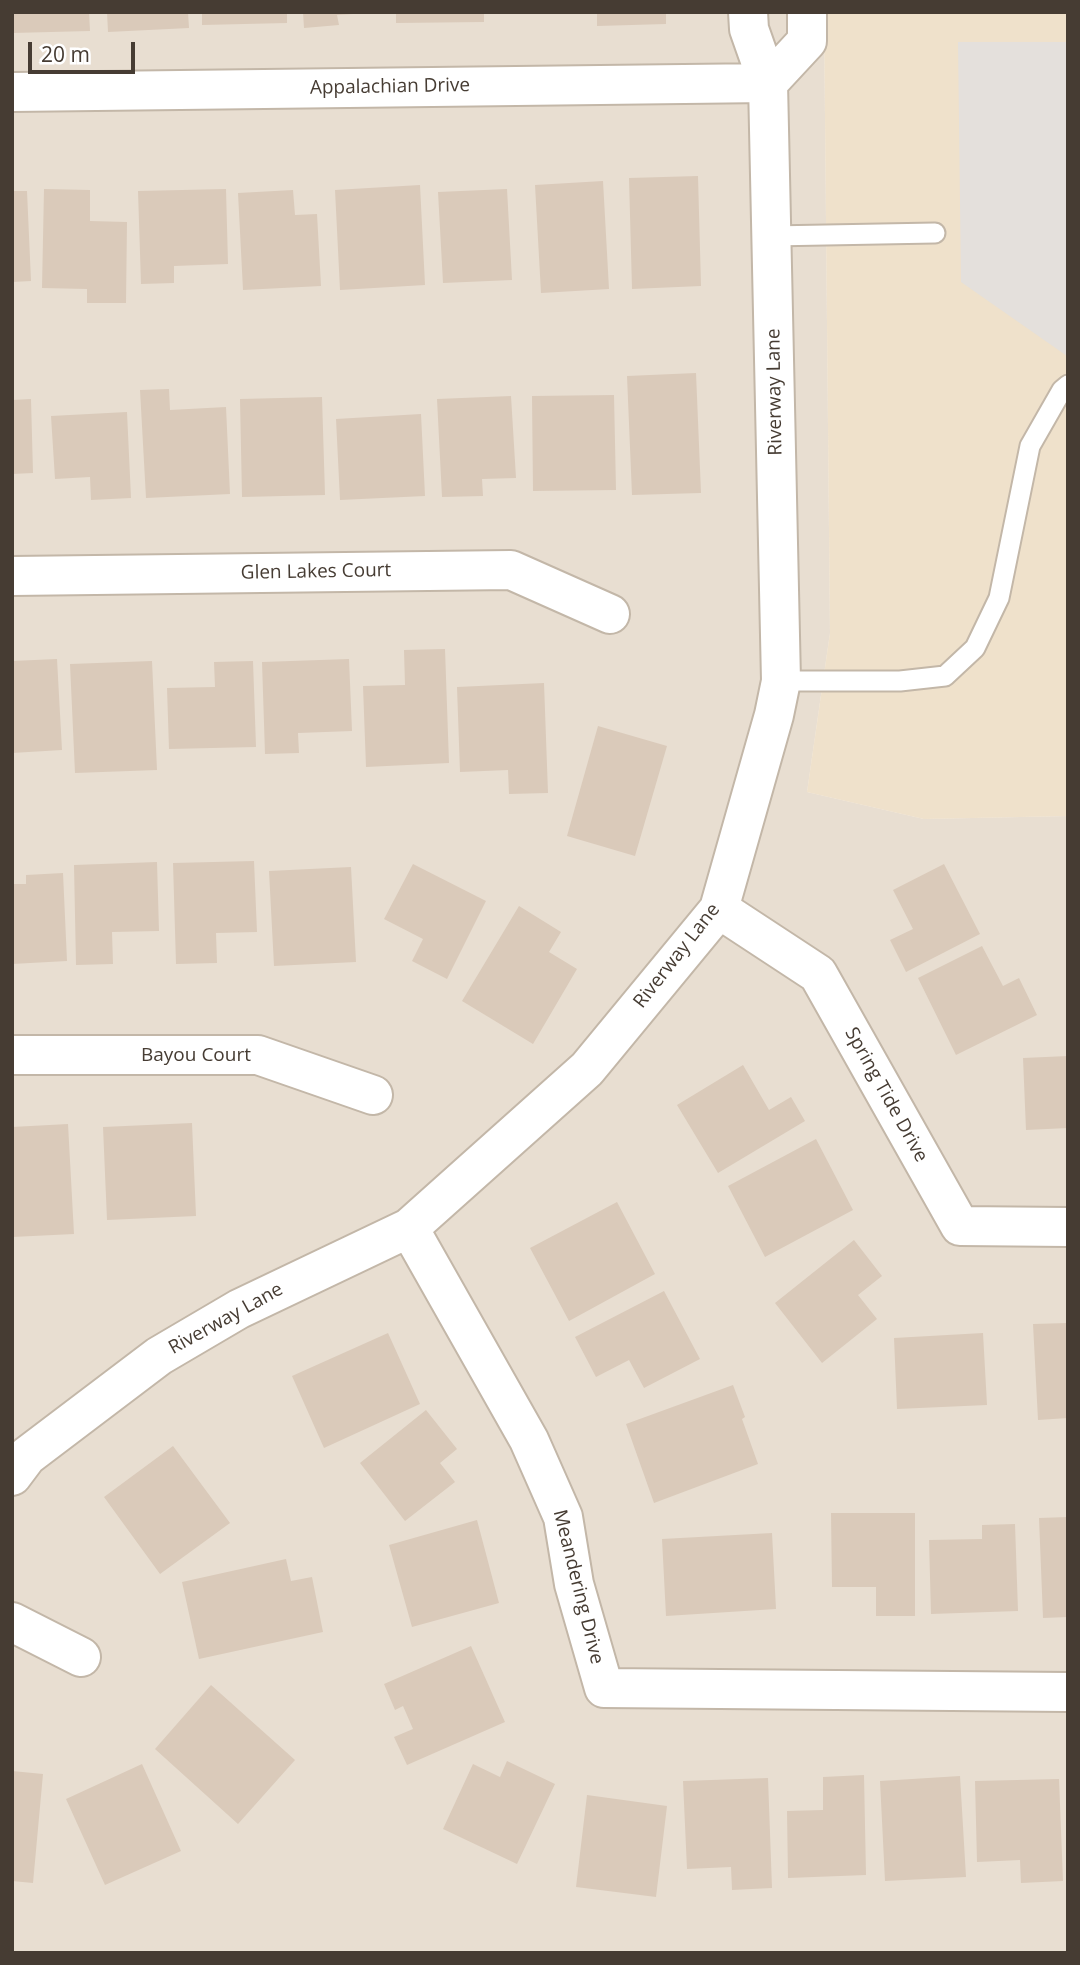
<!DOCTYPE html>
<html>
<head>
<meta charset="utf-8">
<style>
	body { margin:0 }
	#map { position:relative; width:1080px; height:1965px; overflow:hidden; background:#f4ede3; font-family:"Open Sans",sans-serif }
	canvas { display:block }
	.frame { position:absolute; inset:0; border:14px solid #463c33; pointer-events:none }
	.scale { position:absolute; left:28px; top:42px; width:107px; height:32px; box-sizing:border-box; border:4px solid #463c33; border-top:0; padding-left:9px; font-size:21px; line-height:24px; white-space:nowrap; color:#463c33; -webkit-text-stroke:5px #fff; paint-order:stroke }
</style>
</head>
<body>
<div id="map">
<canvas width="1080" height="1965"></canvas>
<div class="frame"></div>
<div class="scale">20 m</div>
</div>
<script>
const ctx = document.querySelector('canvas').getContext('2d');
ctx.lineJoin = 'round';
function paint(path, color) { ctx.fillStyle = color; ctx.fill(path, 'evenodd'); }
function stroke(path, color, width, dash) { ctx.strokeStyle = color; ctx.lineWidth = width; ctx.lineCap = dash ? 'butt' : 'round'; ctx.setLineDash(dash || []); ctx.stroke(path); }
function write(font, color, halo, rows, align = 'center') {
  ctx.font = font + ' "Open Sans",sans-serif'; ctx.lineWidth = 6; ctx.setLineDash([]); ctx.textBaseline = 'middle'; ctx.strokeStyle = halo; ctx.fillStyle = color; for (const [text, x, y, turn = 0] of rows) {
    ctx.save(); ctx.translate(x, y); ctx.rotate((+turn || 0) * Math.PI / 180); ctx.textAlign = isNaN(turn) ? turn : align; if (halo) ctx.strokeText(text, 0, 0); ctx.fillText(text, 0, 0); ctx.restore();
  }
}
const residential = new Path2D(`
	M12,12H824L830,633L807,792L924,819L1068,816V1953H12Z`);
const education = new Path2D(`
	M824,12H1068V816L924,819L807,792L830,633Z`);
const parking = new Path2D(`
	M958,42H1068L1067,356L961,282Z`);
const building = new Path2D(`
	M12,12H89L90,31L12,33Z
	M107,12H188L189,28L108,32Z
	M202,12H287V23L202,25Z
	M303,12H353V14L337,15L339,25L304,28Z
	M396,12H484V22L396,23Z
	M597,12H666V24L597,26Z
	M698,176L701,286L632,289L629,178Z
	M603,181L609,289L541,293L535,185Z
	M420,185L425,285L340,290L335,190Z
	M44,189L90,190V221L127,222L126,303H87V289L42,288Z
	M226,189L228,264L174,266V283L141,284L138,191Z
	M507,189L512,280L443,283L438,192Z
	M293,190L295,215L317,214L321,286L243,290L238,193Z
	M12,191H27L31,281L12,282Z
	M696,373L701,493L632,495L627,376Z
	M169,389L170,410L226,407L230,494L146,498L140,390Z
	M614,395L616,490L533,491L532,396Z
	M511,396L516,478L482,479L483,496L442,497L437,399Z
	M322,397L325,495L242,497L240,399Z
	M31,399L33,473L12,474V400Z
	M127,412L131,498L91,500L90,477L55,479L51,416Z
	M421,414L425,496L340,500L336,419Z
	M445,649L449,763L366,767L363,686L405,685L404,650Z
	M57,659L62,750L12,753V661Z
	M349,659L352,731L298,733L299,753L265,754L262,662Z
	M152,661L157,770L75,773L70,664Z
	M253,661L256,747L169,749L167,688L215,687L214,662Z
	M544,683L548,793L509,794L508,770L460,772L457,687Z
	M598,726L667,746L635,856L567,836Z
	M254,861L257,932L216,933L217,963L176,964L173,863Z
	M157,862L159,931L112,932L113,964L76,965L74,865Z
	M413,864L486,901L447,979L412,961L423,939L384,919Z
	M944,864L980,934L906,972L890,940L913,929L893,890Z
	M351,867L356,962L274,966L269,871Z
	M63,873L67,961L12,964V884H26V875Z
	M519,906L561,932L549,952L577,969L533,1044L462,1001Z
	M982,946L1003,986L1019,978L1037,1015L956,1055L918,978Z
	M1068,1056V1128L1026,1130L1023,1058Z
	M743,1065L769,1110L791,1097L805,1121L718,1173L677,1105Z
	M192,1123L196,1216L107,1220L103,1127Z
	M68,1124L74,1234L12,1237V1127Z
	M816,1139L853,1210L765,1257L728,1186Z
	M617,1202L655,1274L569,1321L530,1248Z
	M854,1240L882,1276L858,1295L877,1319L822,1363L775,1303Z
	M664,1291L700,1359L644,1388L629,1360L596,1377L575,1337Z
	M1068,1323V1418L1038,1420L1033,1324Z
	M388,1333L420,1404L324,1448L292,1376Z
	M983,1333L987,1405L897,1409L894,1338Z
	M733,1385L745,1417L742,1419L758,1464L654,1503L626,1424Z
	M426,1410L457,1449L440,1463L455,1482L405,1521L360,1463Z
	M173,1446L230,1523L160,1574L104,1497Z
	M831,1513H915V1616H876V1587H832Z
	M1068,1517V1617L1043,1618L1039,1518Z
	M477,1520L499,1603L412,1627L389,1545Z
	M1015,1524L1018,1611L931,1614L929,1540L982,1539V1525Z
	M772,1533L776,1609L666,1616L662,1539Z
	M286,1559L291,1581L312,1577L323,1632L199,1659L182,1582Z
	M471,1646L505,1722L407,1765L394,1737L413,1729L403,1706L395,1710L384,1684Z
	M211,1685L295,1760L238,1824L155,1749Z
	M507,1761L555,1784L517,1864L443,1829L473,1764L500,1777Z
	M142,1764L181,1851L105,1885L66,1799Z
	M12,1771L43,1774L33,1883L12,1881Z
	M864,1775L866,1875L788,1878L787,1811L823,1810V1777Z
	M960,1776L966,1877L885,1881L880,1781Z
	M768,1778L772,1888L732,1890L731,1867L687,1869L683,1781Z
	M1059,1779L1063,1881L1021,1883L1020,1860L977,1862L975,1781Z
	M587,1795L667,1806L656,1897L576,1887Z`);
const service = new Path2D(`
	M771,236L935,233
	M781,681H900L945,676L975,648L999,598L1030,446L1062,390L1068,385`);
const minor = new Path2D(`
	M768,83L807,41V12
	M12,92L768,83
	M12,576L511,570L610,614
	M719,909L818,974L960,1226L1068,1227
	M12,1055H258L373,1095
	M409,1228L529,1440L563,1517L574,1584L604,1688L1068,1692
	M12,1476L27,1456L159,1356L239,1309L409,1228L587,1069L719,909L774,715L781,681L768,83L749,29L748,12
	M12,1622L81,1657`);
const streetNames = [
	["Appalachian Drive",390,87,-1],
	["Riverway Lane",775,392,-91],
	["Glen Lakes Court",316,572,-1],
	["Riverway Lane",677,956,-52],
	["Bayou Court",196,1056],
	["Spring Tide Drive",886,1095,61],
	["Riverway Lane",226,1319,-29],
	["Meandering Drive",578,1587,76]
];
paint(residential, '#e8ded1');
paint(education, '#efe1cb');
paint(parking, '#e4e0dc');
paint(building, '#dacaba');
stroke(service, '#c3b7a8', 23);
stroke(minor, '#c3b7a8', 42);
stroke(service, '#fff', 19);
stroke(minor, '#fff', 38);
write('19px', '#463c33', '#fff', streetNames);
</script>
</body>
</html>
